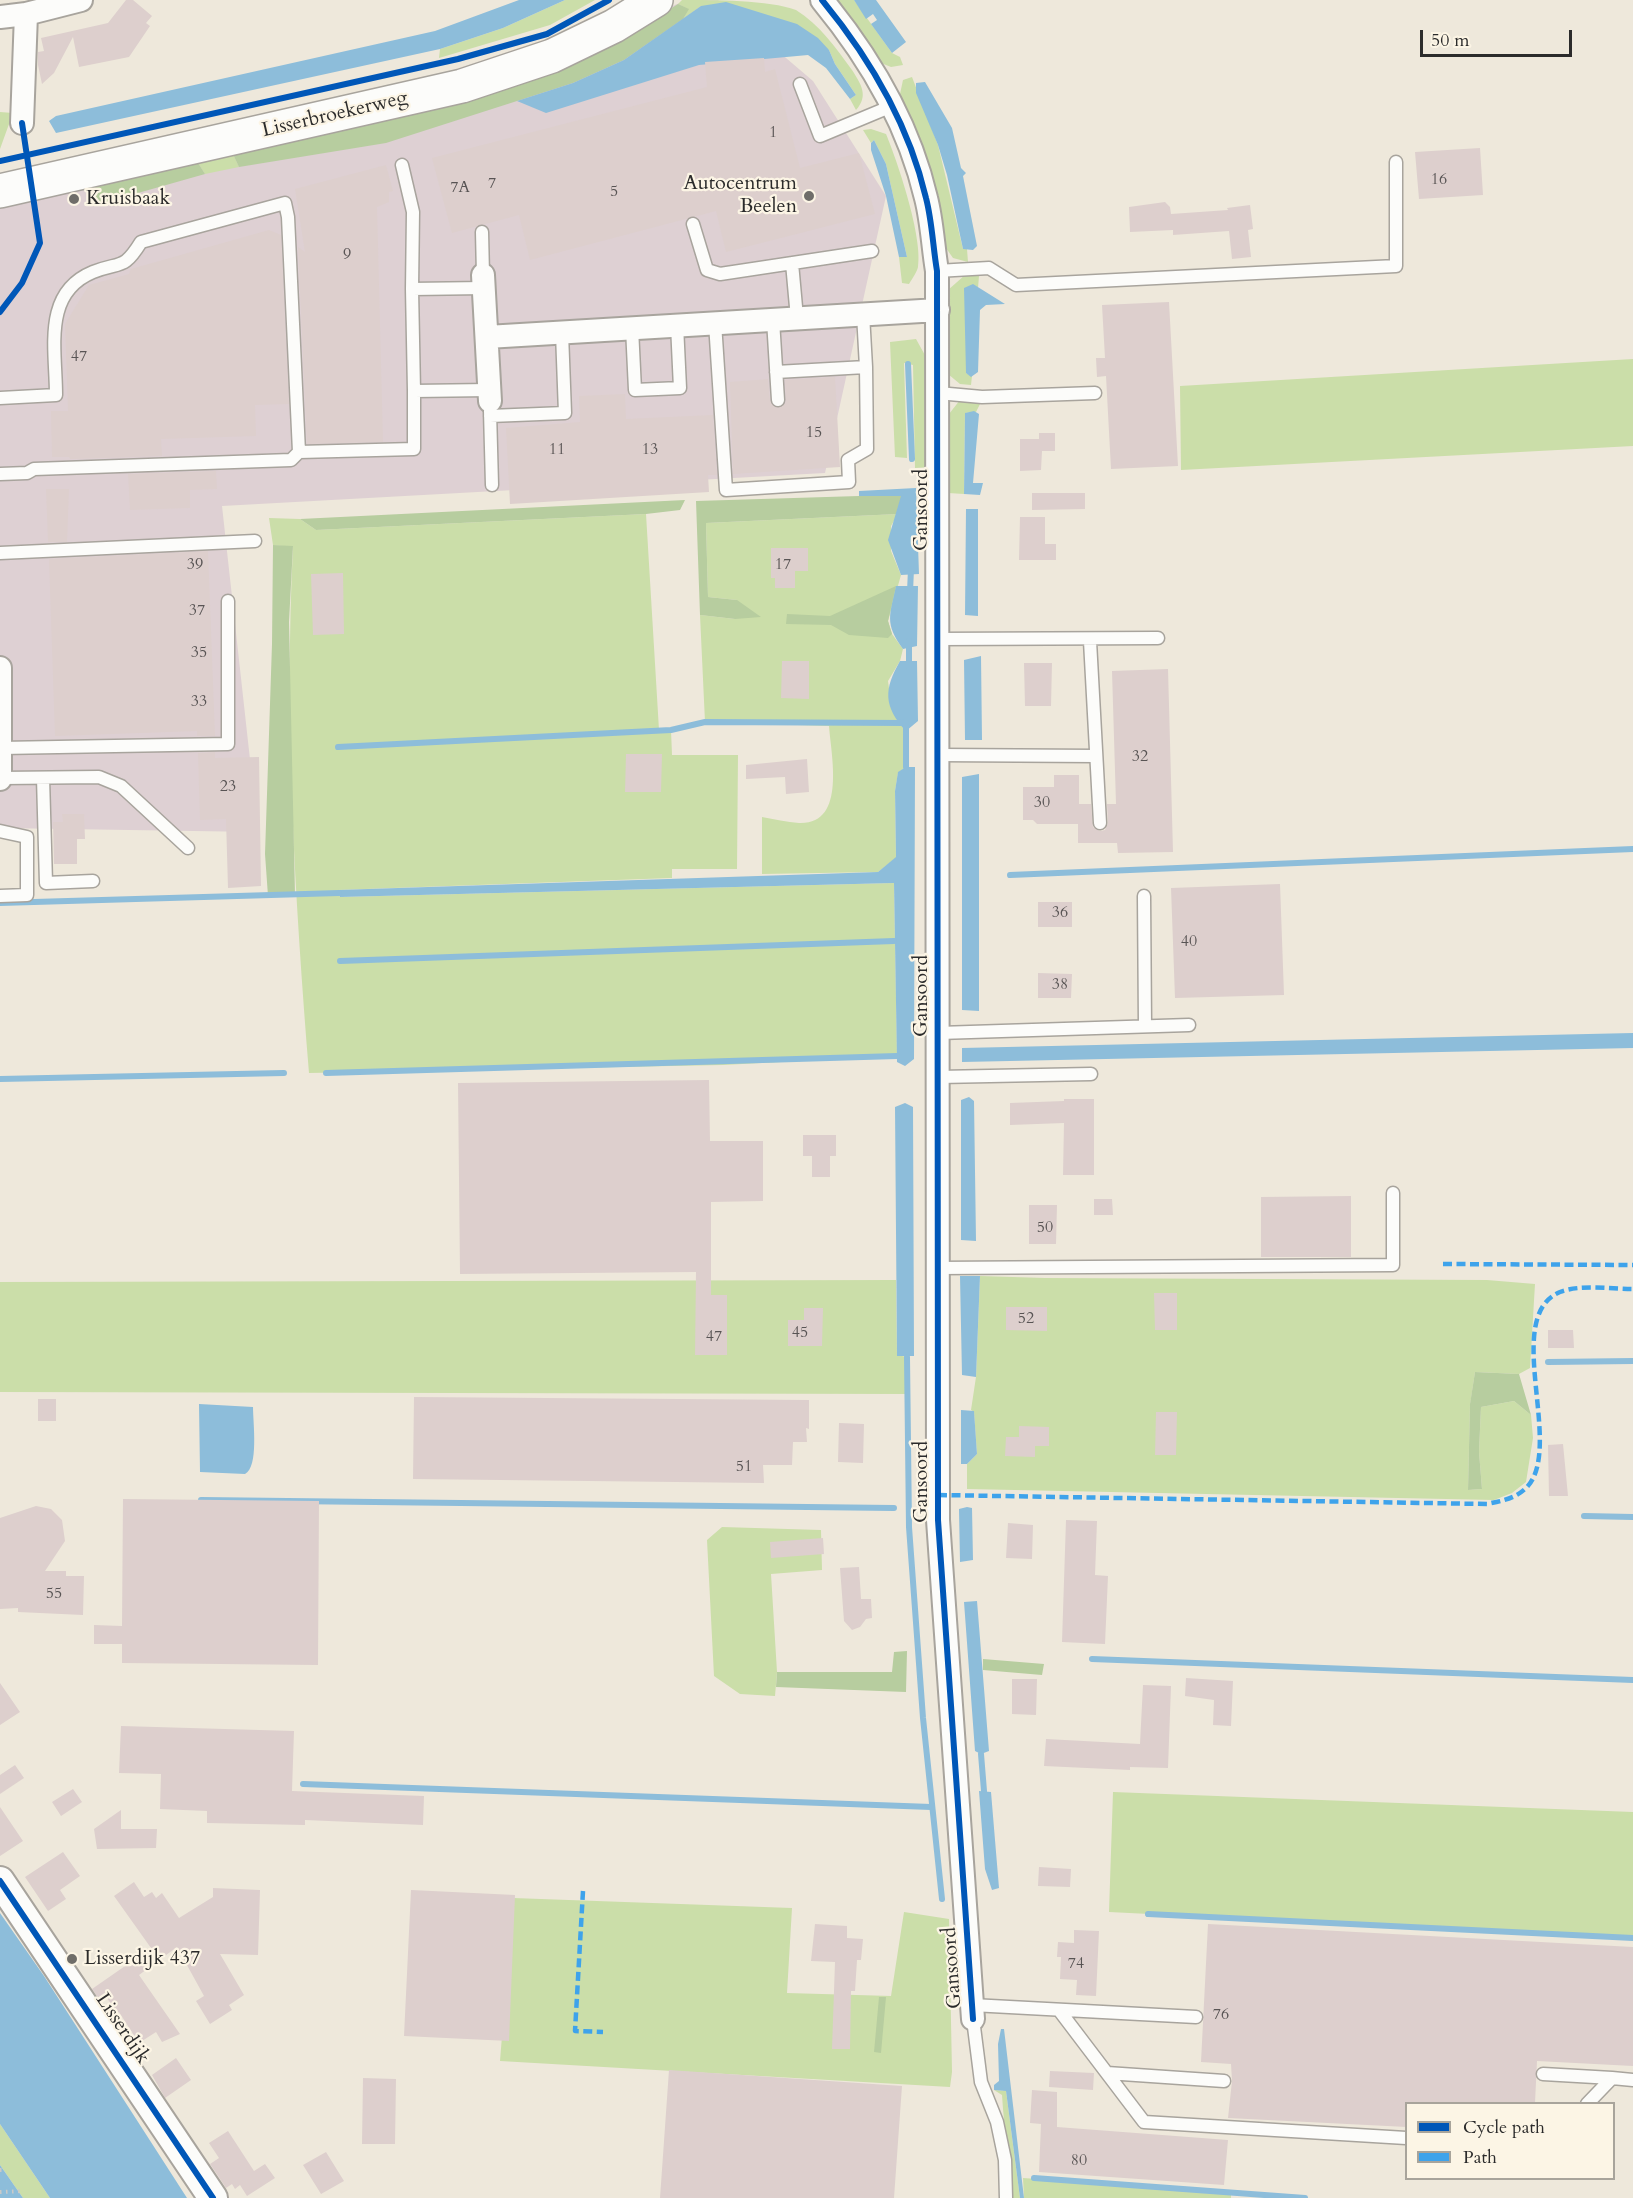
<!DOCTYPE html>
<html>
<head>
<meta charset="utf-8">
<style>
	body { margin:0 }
	#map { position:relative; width:1633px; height:2198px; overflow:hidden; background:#eee8db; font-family:Cardo,serif }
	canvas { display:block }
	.legend { position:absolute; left:1405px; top:2102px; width:210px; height:78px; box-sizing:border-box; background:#fcf5e5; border:2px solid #a8a49b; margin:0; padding:8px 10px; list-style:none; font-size:18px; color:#2b2b2b }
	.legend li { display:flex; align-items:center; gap:12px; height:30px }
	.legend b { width:30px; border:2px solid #a8a49b }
	.scale { position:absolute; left:1420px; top:30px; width:152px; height:27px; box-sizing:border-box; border:3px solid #2b2b2b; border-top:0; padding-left:8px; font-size:18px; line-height:21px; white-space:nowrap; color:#2b2b2b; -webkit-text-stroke:4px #fcf5e5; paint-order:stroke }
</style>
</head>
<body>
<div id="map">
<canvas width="1633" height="2198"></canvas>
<ul class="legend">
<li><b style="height:8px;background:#0057b8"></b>Cycle path</li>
<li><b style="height:8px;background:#3ea3eb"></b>Path</li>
</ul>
<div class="scale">50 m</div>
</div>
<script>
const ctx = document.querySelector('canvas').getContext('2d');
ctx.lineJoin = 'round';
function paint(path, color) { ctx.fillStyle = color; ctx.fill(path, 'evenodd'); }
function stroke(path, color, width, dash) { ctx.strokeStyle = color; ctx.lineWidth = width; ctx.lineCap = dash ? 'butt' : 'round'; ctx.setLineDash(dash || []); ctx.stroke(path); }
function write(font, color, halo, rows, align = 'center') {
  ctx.font = font + ' Cardo,serif'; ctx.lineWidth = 4.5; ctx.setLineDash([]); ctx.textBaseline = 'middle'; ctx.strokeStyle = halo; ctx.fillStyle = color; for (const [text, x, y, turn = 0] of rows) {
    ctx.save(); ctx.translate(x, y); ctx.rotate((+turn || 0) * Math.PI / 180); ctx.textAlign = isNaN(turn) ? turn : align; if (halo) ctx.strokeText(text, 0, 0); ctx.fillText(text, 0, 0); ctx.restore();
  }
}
const industrial = new Path2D(`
	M688,0H718L813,81L886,196L825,473L222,506L258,832L0,828V196L384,112Z`);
const green = new Path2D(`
	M565,0H595L550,25L439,58L440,49L503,28Z
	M682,0C714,0 769,0 796,10C819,24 836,48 852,70C861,84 869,96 856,110L850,99L856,95L835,64L829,50L701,6L683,19L688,9L678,4Z
	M835,0H854L892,53L900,57L903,65L891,67L881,63Z
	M912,77L938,145L963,249H967L968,262L953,258L946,248L935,192L919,141L900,94L903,80Z
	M0,112L13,113L0,149Z
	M871,129L886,134C898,163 923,237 918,267C917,272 912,279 909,284L902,283L899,257H907L886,164L874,140L871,143L863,130Z
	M233,154L239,167L205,174L198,163Z
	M965,275L979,276L978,288L973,285L966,373L972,376L971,385L960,384L948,374V290Z
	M916,339L926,357L932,467L915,468L913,365L904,363L907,458L895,457L890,342Z
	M1633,359V446L1181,470L1180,386Z
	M960,400L981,402L976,412L965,413L964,494L948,493L949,414Z
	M646,514L659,730H671L672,755H738L737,869H672V878L338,890L340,897L894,883L897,1056L723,1065L309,1073C295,898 284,722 293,547L273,545L269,518L300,519L316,530Z
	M898,514L891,526V551L901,575L888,621L892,634L903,649L900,661L888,681L892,710L906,731V767L898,773L895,791L896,858L878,872L762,874V817C774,819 787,822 799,823C847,825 831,755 829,726L705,722L700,615L735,619L737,600L708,597L706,523Z
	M980,1276L1045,1278L1487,1280L1535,1284L1530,1368L1519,1374L1475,1372L1470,1405L1468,1490L1482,1489L1479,1452L1481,1407L1514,1401L1531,1415L1533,1438L1526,1482L1512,1493L1494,1500L967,1489V1464L977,1454L974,1412L971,1410L976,1377Z
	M896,1280L897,1355L907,1357V1394L0,1392V1282Z
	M722,1527L821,1530L822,1570L771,1574L777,1672L775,1696L740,1694L714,1676L707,1540Z
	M1113,1792L1633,1812V1938L1109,1912Z
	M513,1898L792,1908L787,1993L891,1996L904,1912L949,1919L952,2072L950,2087L500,2061Z
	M994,2090L1006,2091L1020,2198H1011C1010,2163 1004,2130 1002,2095Z
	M0,2124L50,2198H23L0,2165Z
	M1023,2178L1231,2193V2198H1024Z`);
const forest = new Path2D(`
	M678,4L689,9L683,19L624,60L573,83L517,101L386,143L239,167L233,154L626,37Z
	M198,163L205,174L92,206L88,187Z
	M859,496H902L898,514L706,523L708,597L737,600L761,617L735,619L700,615L696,501Z
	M685,500L680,510L646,514L316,530L300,519Z
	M273,545L293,546L289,622L295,895L268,896L265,854L272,644Z
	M896,586L888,621L892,634L888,638L849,635L831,625L786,624L787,614L830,616Z
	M1475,1372L1519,1374L1531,1415L1514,1401L1481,1407L1479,1452L1482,1489L1468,1490L1470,1404Z
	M907,1651L906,1692L776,1687L777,1672H892L894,1652Z
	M983,1659L1044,1664L1042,1675L983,1670Z
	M879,1997H886L881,2053L874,2052Z`);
const water = new Path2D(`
	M519,0H565L503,28L440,49L56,133L49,121L56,116L435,31Z
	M854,0H876L906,42L892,53L871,24L877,20L873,14L866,19Z
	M726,2L797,24L818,38L829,50L835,64L856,95L850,99L826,68L808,55L699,65L546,113L517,101L573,83L624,60L701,6Z
	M925,82L952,128L961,168L966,173L963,176L977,246L973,250L963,249L947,175L938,145L916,93V83Z
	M874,140L886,164L907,257H899L886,196L871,150V143Z
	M973,284L1005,304L986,305L980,310L978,372L971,377L966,373L964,288Z
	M974,411L979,414L973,483H983L980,495L964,494L965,413Z
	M916,488L919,574L901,575L888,540L901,496H859V491Z
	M966,509H978V616L965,615Z
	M896,586H918L917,646L903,649C884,623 890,615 896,586Z
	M981,656L982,740H965L964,660Z
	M900,661H917L918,721L906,731C883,706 884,689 900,661Z
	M906,767H915L914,1059L905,1066L897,1062L894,883L340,897L338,890L878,872L896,857L895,791L898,772Z
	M979,774V1011L962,1010V777Z
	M1633,1033V1048L962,1062V1048Z
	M969,1097L974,1101L976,1241L961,1240V1100Z
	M905,1103L913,1107L914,1356H897L895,1107Z
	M960,1276H980L976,1377L962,1375Z
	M199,1404L253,1407C253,1423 259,1467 245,1474L200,1472Z
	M961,1410L974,1411L977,1454L967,1464H961Z
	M967,1507L972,1508L973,1560L960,1562L959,1509Z
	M977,1601L989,1751L981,1754L975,1751L964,1602Z
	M979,1791L991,1792L999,1888L992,1890L985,1869Z
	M0,1913L44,1976L187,2198H50L0,2124Z
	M1001,2029H1004L1024,2198H1020L1006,2091L994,2090V2085L999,2081L998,2044Z
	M0,2165L23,2198H0Z`);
const stream = new Path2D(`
	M908,364L912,459
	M910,592L911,569
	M909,641V667
	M906,725V767
	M338,747L671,730L705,722L906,723
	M1010,875L1633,849
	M0,903L339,893
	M340,961L894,941
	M326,1073L897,1056
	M0,1079L284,1073
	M907,1357L909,1527L923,1718L942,1899
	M1548,1362L1633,1361
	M201,1500L894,1508
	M1584,1516L1633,1517
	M1092,1659L1633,1680
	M981,1754L984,1791
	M303,1784L931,1807
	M1148,1914L1633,1938
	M1034,2178L1305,2198`);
const building = new Path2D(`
	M126,0H133L152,16L146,23L150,26L129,57L79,67L73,37L54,73L42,84L38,65V52L44,51L41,38L108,23Z
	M764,58L765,72L775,69L800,168L859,153L875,214L726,252L716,211L530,260L519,215L452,233L432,158L707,87L705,62Z
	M1480,148L1483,195L1419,199L1415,152Z
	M386,165L393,191L389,192V202L377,207L383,442L307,444L298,247L305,252L295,189Z
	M1165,202L1170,207L1171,214L1228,210L1227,208L1250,205L1253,229L1248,230L1251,257L1232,259L1229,231L1173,235V230L1130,232L1129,207Z
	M269,230L281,235L289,404L255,405L256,436L161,439L162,456L70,459L69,457H52L51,411H68L65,324L89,285L129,274L131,269Z
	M1169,302L1178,466L1111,469L1106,376L1097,377L1096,358H1105L1102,305Z
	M835,377L840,467L733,474L730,382L768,379L770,401L778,408L786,403L785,380Z
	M625,394L626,419L713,415L717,475H708L709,492L510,504L506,428L580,422L579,396Z
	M1039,433H1055V451H1042L1041,470L1020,471V439H1039Z
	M216,471L217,489L190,490V508L130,510L128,474Z
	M46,489H69L67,542H48Z
	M1032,493H1085V509L1032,510Z
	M1020,517H1045V544H1056V560H1019Z
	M771,548H808V571H795V588H775V578H771Z
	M208,551L215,736H197V731L55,736L49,559Z
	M343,573L344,634L313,635L311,574Z
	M782,661H809V699L781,698Z
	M1024,663H1052L1051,706H1025Z
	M1168,669L1173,852L1118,853L1117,843H1078V824H1037L1033,820H1023V787H1054V775H1079V804H1091L1093,827L1100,831L1105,830L1108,823L1107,804H1116L1112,671Z
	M215,752V758L259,757L261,886L228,888L226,819L200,820L198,753Z
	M626,754H662L661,792H625Z
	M807,759L809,792L786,794L785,777L746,779V765Z
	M62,814H84L85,839H77V864H54L53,822H63Z
	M1280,884L1284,995L1175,998L1171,888Z
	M1038,902H1072V927H1038Z
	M1038,973L1072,974L1071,998H1038Z
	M709,1080L710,1141H763V1201L711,1202V1295H727V1355H695L696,1272L460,1274L458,1083Z
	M1064,1099H1094V1175H1063L1064,1123L1010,1125V1103L1064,1101Z
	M803,1135H836V1156H830V1177H812V1156H803Z
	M1351,1196V1257H1261V1197Z
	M1094,1199H1112L1113,1215H1094Z
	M1029,1205H1057L1056,1244H1029Z
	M1154,1293H1177V1330H1155Z
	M1006,1307H1047V1331L1006,1330Z
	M804,1308H823L822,1346H788V1320H804Z
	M1548,1330H1573L1574,1348H1548Z
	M414,1397L809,1400V1429L806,1428L807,1442H793L792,1465H763L764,1483L413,1479Z
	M38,1399H56V1421H38Z
	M1156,1412H1177L1176,1455H1155Z
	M839,1423L864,1424L863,1463L838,1462Z
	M1019,1426L1049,1427V1446H1035V1457L1005,1456L1006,1437H1019Z
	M1563,1444L1568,1496H1549L1548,1445Z
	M123,1499L319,1501L318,1665L122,1663V1644H94V1625L122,1626Z
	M36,1506L51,1509L62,1520L65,1541L45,1571H66V1576H84L83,1615L18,1612V1608L0,1609V1518Z
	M1066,1520L1097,1521L1095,1575L1108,1576L1105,1644L1062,1642Z
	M1008,1523L1033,1525L1032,1559L1006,1558Z
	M823,1538L824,1554L771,1558L770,1542Z
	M859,1567L861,1599H871L872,1618L866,1619L860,1627L852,1630L844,1621L840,1568Z
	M1186,1678L1233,1681L1231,1726L1213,1725L1214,1700L1185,1696Z
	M1012,1679H1037L1036,1715L1012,1714Z
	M0,1683L20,1712L0,1725Z
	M1143,1685L1171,1686L1168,1768L1130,1767V1770L1044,1766L1046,1739L1140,1744Z
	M121,1726L294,1731L292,1791L424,1796L423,1825L305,1820V1825L207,1823V1811L160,1809L161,1774L119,1773Z
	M15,1765L24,1778L0,1794V1775Z
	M73,1789L82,1802L61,1816L52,1802Z
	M0,1807L23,1841L0,1856Z
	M121,1810V1829H157L156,1848L97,1849L94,1829Z
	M63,1852L80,1876L60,1890L66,1899L48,1911L25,1877Z
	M1039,1867L1071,1869L1070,1887L1038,1886Z
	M134,1882L144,1897L152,1892L156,1898L162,1893L179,1918L213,1897V1888L260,1890L258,1955L220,1954L244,1995L229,2005L232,2010L210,2024L196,2001L204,1996L177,1947L139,1975L180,2034L162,2042L156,2032L139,2043L119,2012L117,2013L107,1998L101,2002L92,1989L151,1948L114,1896Z
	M411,1890L515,1895L509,2041L404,2036Z
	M815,1924L847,1926V1938L863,1939L861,1960H857L855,1991H851L850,2049H832L835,1962L811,1961Z
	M1208,1924L1633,1947V2066L1537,2061L1535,2103H1407V2127L1228,2118L1232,2081L1231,2064L1201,2062Z
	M1074,1930L1099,1931L1096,1996L1076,1995L1077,1980L1060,1979L1061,1957H1057L1058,1942L1074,1943Z
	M176,2058L191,2080L165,2098L152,2075Z
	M669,2070L902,2086L894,2198H660Z
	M1050,2071L1094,2073L1093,2090L1049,2087Z
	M363,2078L396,2079L395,2144H362Z
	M1032,2090L1057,2092V2127L1228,2140L1224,2185L1039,2172L1041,2124L1030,2123Z
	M228,2131L254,2171L265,2164L275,2178L247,2196L240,2185L235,2189L232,2184L226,2188L210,2164L219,2158L209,2143Z
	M326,2152L344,2181L321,2194L303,2165Z`);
const path = new Path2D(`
	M0,2170H6
	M0,2192L22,2191`);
const service = new Path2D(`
	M800,84L820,136L892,106
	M402,165L413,212L412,289
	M693,224L707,270L720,274L872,251
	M482,232L483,275
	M792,263L797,318
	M937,271L989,268L1016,285L1396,266V162
	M484,288L412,289L414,391L489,390
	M773,320L778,400
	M715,323L726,490L849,482L848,460L867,449L866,367
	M632,328L635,390L680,388L677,325
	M776,372L866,367L863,314
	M938,393L982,397L1095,393
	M0,398L56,395C56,349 42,293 93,272C121,261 123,271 141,242L285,203L288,217L299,452L414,449V391
	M490,411L492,485
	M490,416L565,413L562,333
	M0,474L27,473L34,469L291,460L299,452
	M0,553L255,541
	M939,639L1158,638
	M1090,641L1100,823
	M1,748L228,744V601
	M939,755L1096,756
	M2,778L99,777L121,786L188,848
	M43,778L46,883L93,881
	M0,831L27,837V895L0,896
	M1144,896L1145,1026
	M939,1033L1189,1025
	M939,1077L1091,1074
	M938,1268L1393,1265V1193
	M972,2005L1196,2017
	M1059,2010L1144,2122L1406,2138
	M973,2019L981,2082L997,2122L1005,2160L1006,2198
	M1107,2073L1224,2081
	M1543,2074L1612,2078
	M1587,2104L1612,2078L1633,2080`);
const minor = new Path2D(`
	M822,0C869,57 909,125 926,198C932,221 933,247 937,271L938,1520L973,2019
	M0,17L26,14L81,0
	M22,123L26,14
	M483,275L490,401
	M487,337L938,310
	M0,668V779`);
const tertiary = new Path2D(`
	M0,1881L213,2198`);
const secondary = new Path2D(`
	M0,191L462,86L552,56L614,26L656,0`);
const quiet = new Path2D(`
	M1443,1264L1633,1265
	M938,1495L1487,1504C1501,1501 1514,1499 1525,1489C1567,1451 1500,1317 1560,1292C1581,1284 1611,1289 1633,1289
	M583,1891L575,2031L603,2032`);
const cycleway = new Path2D(`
	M822,0C869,57 909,125 926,198C932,221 933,247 937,271L938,1520L973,2019
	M0,161L458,59L547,34L609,0
	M0,312L22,283L40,243L22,123
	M0,1881L213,2198`);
const markers = [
	[809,196,6,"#6f6d69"],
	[74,199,6,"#6f6d69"],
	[72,1959,6,"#6f6d69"]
];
const numberNames = [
	["1",773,133],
	["16",1439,180],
	["7",492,184],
	["7A",460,188],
	["5",614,192],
	["9",347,255],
	["47",79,357],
	["15",814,433],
	["11",557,450],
	["13",650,450],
	["39",195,565],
	["17",783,565],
	["37",197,611],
	["35",199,653],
	["33",199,702],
	["32",1140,757],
	["23",228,787],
	["30",1042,803],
	["36",1060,913],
	["40",1189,942],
	["38",1060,985],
	["50",1045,1228],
	["52",1026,1319],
	["45",800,1333],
	["47",714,1337],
	["51",744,1467],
	["55",54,1594],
	["74",1076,1964],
	["76",1221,2015],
	["80",1079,2161]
];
const streetNames = [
	["Lisserbroekerweg",335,115,-13],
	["Gansoord",922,510,-90],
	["Gansoord",922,996,-90],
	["Gansoord",922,1482,-90],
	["Gansoord",953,1968,-94],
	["Lisserdijk",122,2029,56]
];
const poiNames = [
	["Autocentrum",797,184,"right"],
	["Beelen",797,207,"right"],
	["Kruisbaak",86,199],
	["Lisserdijk 437",84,1959]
];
paint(industrial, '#ded0d3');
paint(green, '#cbdea9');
paint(forest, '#b7cd9f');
paint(water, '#8dbdda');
stroke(stream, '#8dbdda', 6);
paint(building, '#ddcfcd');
stroke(service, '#a8a49d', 15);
stroke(minor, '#a8a49d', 26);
stroke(tertiary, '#a8a49d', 32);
stroke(secondary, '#a8a49d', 36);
stroke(path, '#cbcac7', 4, [1.5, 4.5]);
stroke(service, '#fcfcfa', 12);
stroke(minor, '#fcfcfa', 22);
stroke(tertiary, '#fcfcfa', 28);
stroke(secondary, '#fcfcfa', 33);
stroke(quiet, '#3ea3eb', 4.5, [9, 4.5]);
stroke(cycleway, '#0057b8', 6);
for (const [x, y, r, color] of markers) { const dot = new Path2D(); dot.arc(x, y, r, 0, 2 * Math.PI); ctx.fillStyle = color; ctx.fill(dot); stroke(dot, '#fcf5e5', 2); }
write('16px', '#585454', null, numberNames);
write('20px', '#2b2b2b', '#fcf5e5', streetNames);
write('20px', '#2b2b2b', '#fcf5e5', poiNames, 'left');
</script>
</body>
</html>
